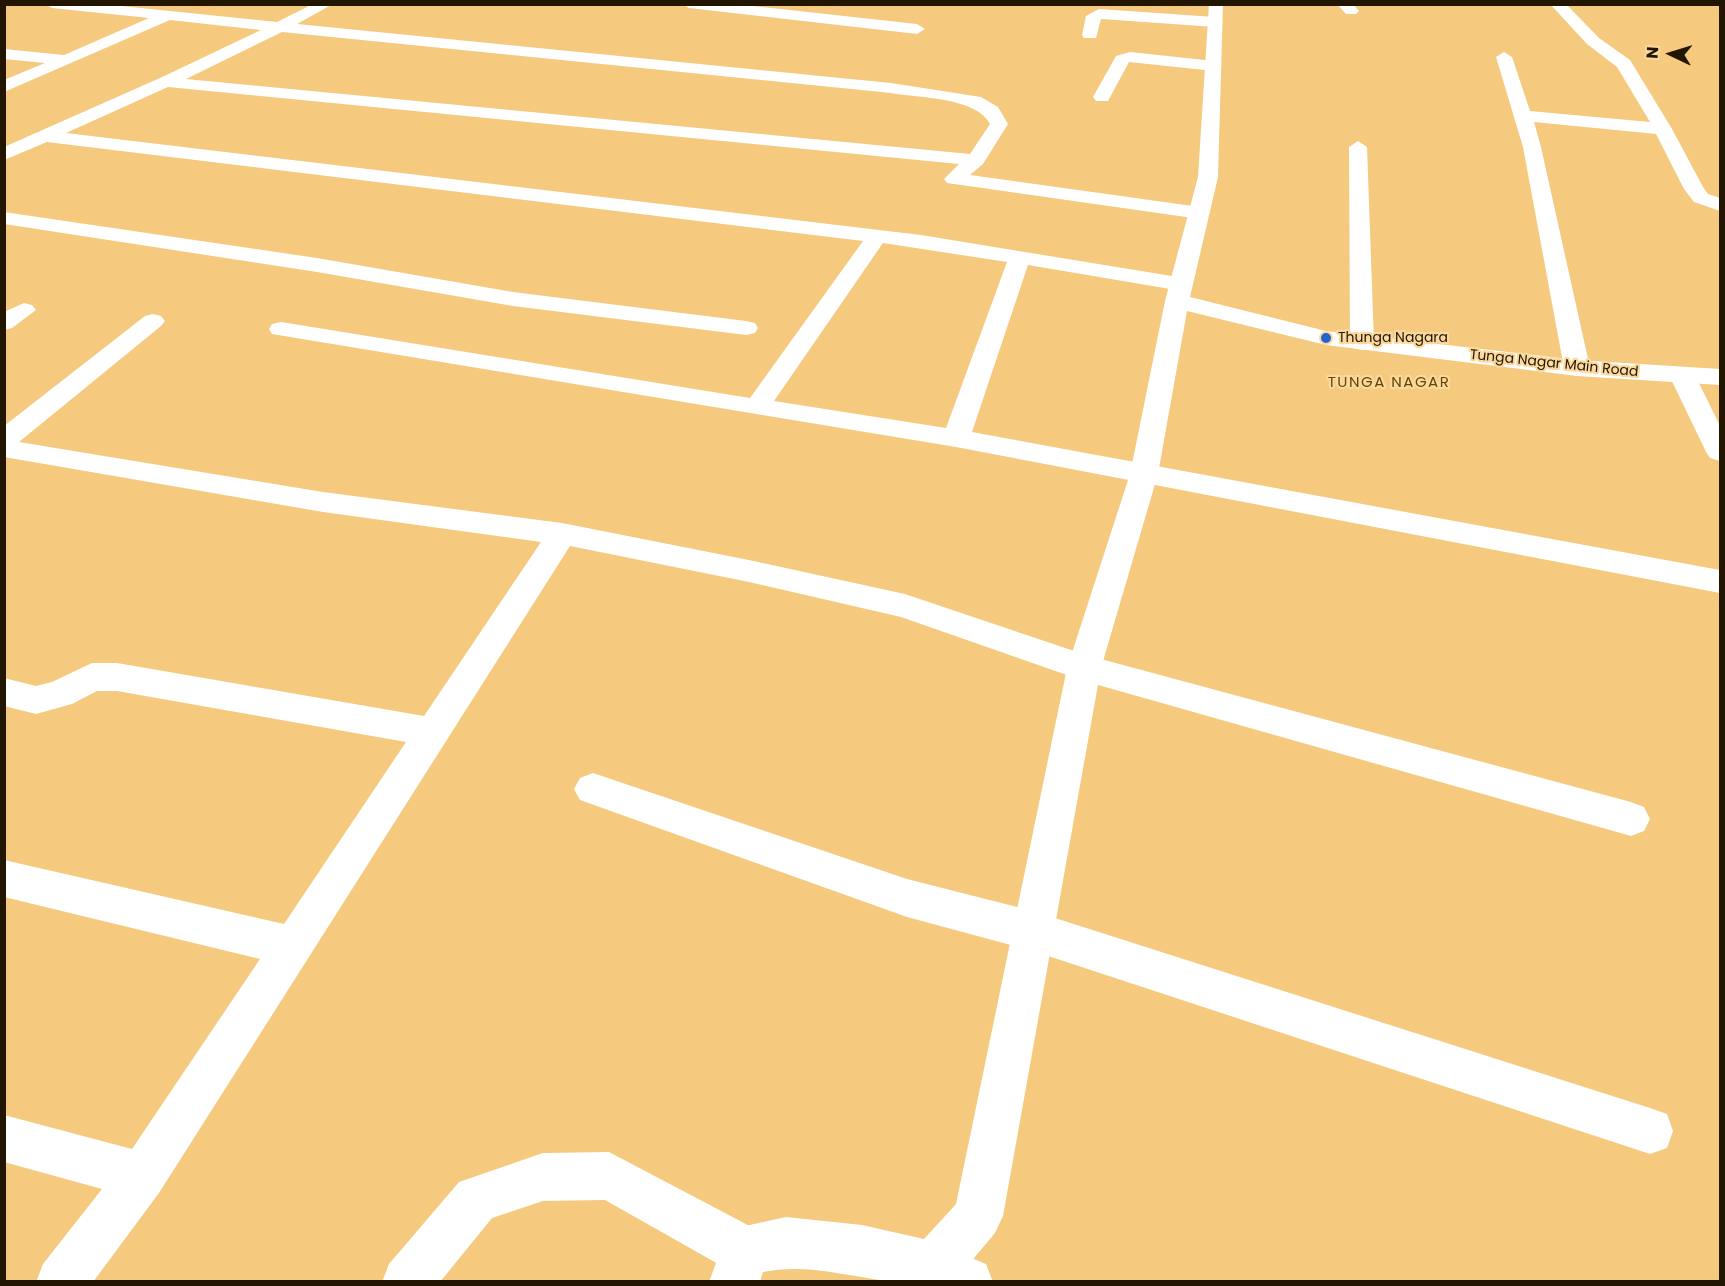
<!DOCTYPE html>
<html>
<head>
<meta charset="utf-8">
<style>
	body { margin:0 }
	#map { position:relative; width:1725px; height:1286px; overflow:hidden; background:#f5c97e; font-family:Poppins,sans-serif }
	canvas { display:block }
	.frame { position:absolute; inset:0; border:6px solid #221600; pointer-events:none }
	.north { position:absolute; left:1641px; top:24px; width:60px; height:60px; -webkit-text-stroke:4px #fbd89d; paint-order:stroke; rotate:274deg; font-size:16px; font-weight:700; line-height:24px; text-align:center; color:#221600 }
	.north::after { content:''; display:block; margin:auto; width:21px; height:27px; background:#221600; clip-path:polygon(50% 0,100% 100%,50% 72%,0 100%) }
</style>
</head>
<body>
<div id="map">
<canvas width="1725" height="1286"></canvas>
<div class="frame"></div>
<div class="north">N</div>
</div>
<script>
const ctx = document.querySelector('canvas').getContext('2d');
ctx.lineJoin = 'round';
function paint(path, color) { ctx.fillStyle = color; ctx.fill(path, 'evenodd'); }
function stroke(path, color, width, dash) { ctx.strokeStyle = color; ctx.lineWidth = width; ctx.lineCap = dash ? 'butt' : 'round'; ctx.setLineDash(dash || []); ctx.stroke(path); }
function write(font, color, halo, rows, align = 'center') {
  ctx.font = font + ' Poppins,sans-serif'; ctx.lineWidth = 4.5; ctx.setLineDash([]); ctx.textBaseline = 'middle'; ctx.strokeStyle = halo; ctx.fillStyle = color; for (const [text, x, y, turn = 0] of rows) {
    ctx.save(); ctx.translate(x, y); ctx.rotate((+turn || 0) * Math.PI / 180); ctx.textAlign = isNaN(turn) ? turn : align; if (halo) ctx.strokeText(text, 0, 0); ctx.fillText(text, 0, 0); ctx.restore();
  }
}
const minor = new Path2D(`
	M45,4H102L277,22L313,4H333L297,24L891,83L981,97L998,107L1008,124L983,164L970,175L1200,207L1207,209L1210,213L1207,217L1200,219L947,183L944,179L959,164L168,87L66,133L921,235L1190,279L1193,284L1190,289L1182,291L1028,265L972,432L1720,570V593L956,447L272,334L269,329L272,324L281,322L750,398L863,241L47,142L4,160V147L160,78L261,30L170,20L4,92V80L45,63L4,59V49L64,55L149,18L52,8ZM282,32L891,93C919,98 976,97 990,124L970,154L186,79ZM883,243L1007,262L946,428L774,401Z
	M682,4H735L917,24L925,29L917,34L689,8Z
	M1337,4H1353L1359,11L1356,14H1346Z
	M1550,4H1566L1599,38L1630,60L1672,129L1703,187L1708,194L1720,198V211L1694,202L1684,189L1656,134L1534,122L1541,147L1590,368L1586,373L1577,376L1568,373L1564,368L1523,147L1496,57L1504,52L1512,57L1530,111L1650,122L1617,67L1587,44Z
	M1099,9L1215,17L1223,22L1215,27L1101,19L1096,38H1084L1082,35L1086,16Z
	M1130,52L1214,61L1222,66L1214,71L1129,62L1108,101H1096L1093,97L1116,56Z
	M1358,141L1367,147L1374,343L1371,348L1362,350L1353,348L1350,343L1349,147Z
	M4,212L317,258L513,292L746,321L755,323L758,328L755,333L746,335L513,306L317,272L4,224Z
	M24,303L32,305L36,310L12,328L4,330V312Z
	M153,314L161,316L165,321L161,326L19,442L323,492L562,523L749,560L905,594L1086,655L1631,802L1644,807L1650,819L1644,831L1631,836L1084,681L901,617L749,582L570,546L159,1193L93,1282H36L43,1264L102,1189L4,1162V1115L132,1149L260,959L4,897V860L284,924L406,742L117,691H97L72,704L36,714L4,706V678L36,686L52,682L92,663H117L424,716L541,542L323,512L4,457V426L145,316Z
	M1682,367L1691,370L1695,375L1720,426V461L1710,458L1706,452L1669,375L1673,370Z
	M593,773L907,879L1033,911L1650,1108L1667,1114L1673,1131L1667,1148L1650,1154L1033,951L907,917L580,800L574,789L580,778Z
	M609,1152L763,1233L770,1251L763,1269L745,1276L727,1269L605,1200L543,1201L492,1218L440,1282H382L389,1264L459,1182L543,1153Z
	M933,1242L986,1264L993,1282H914L908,1267L915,1249Z`);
const tertiary = new Path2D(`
	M1209,4H1223L1218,177L1190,297L1326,331L1577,360L1720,369V385L1577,376L1326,345L1187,311L1158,474L1101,668L1003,1216L995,1233L954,1282C932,1282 909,1284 888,1281C846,1276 805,1263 763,1272L760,1282H709L727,1233L745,1226L786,1217L862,1225L924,1239L956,1204L1067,668L1130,474L1165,301L1198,177Z`);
const markers = [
	[1326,338,6,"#2363cf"]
];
const farPoinames = [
	["Thunga Nagara",1338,338]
];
const farStreetnames = [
	["Tunga Nagar Main Road",1554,364,6]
];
const farNeighbourhoodnames = [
	["TUNGA NAGAR",1389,383]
];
paint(minor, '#fff');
paint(tertiary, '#fff');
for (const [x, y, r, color] of markers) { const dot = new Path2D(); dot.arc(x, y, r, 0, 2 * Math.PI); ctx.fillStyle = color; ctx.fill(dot); stroke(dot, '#fbd89d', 2); }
write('14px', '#221600', '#fbd89d', farPoinames, 'left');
write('14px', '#221600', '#fbd89d', farStreetnames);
ctx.letterSpacing = '1.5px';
write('15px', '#644603', '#fbd89d', farNeighbourhoodnames);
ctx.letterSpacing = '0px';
</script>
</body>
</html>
